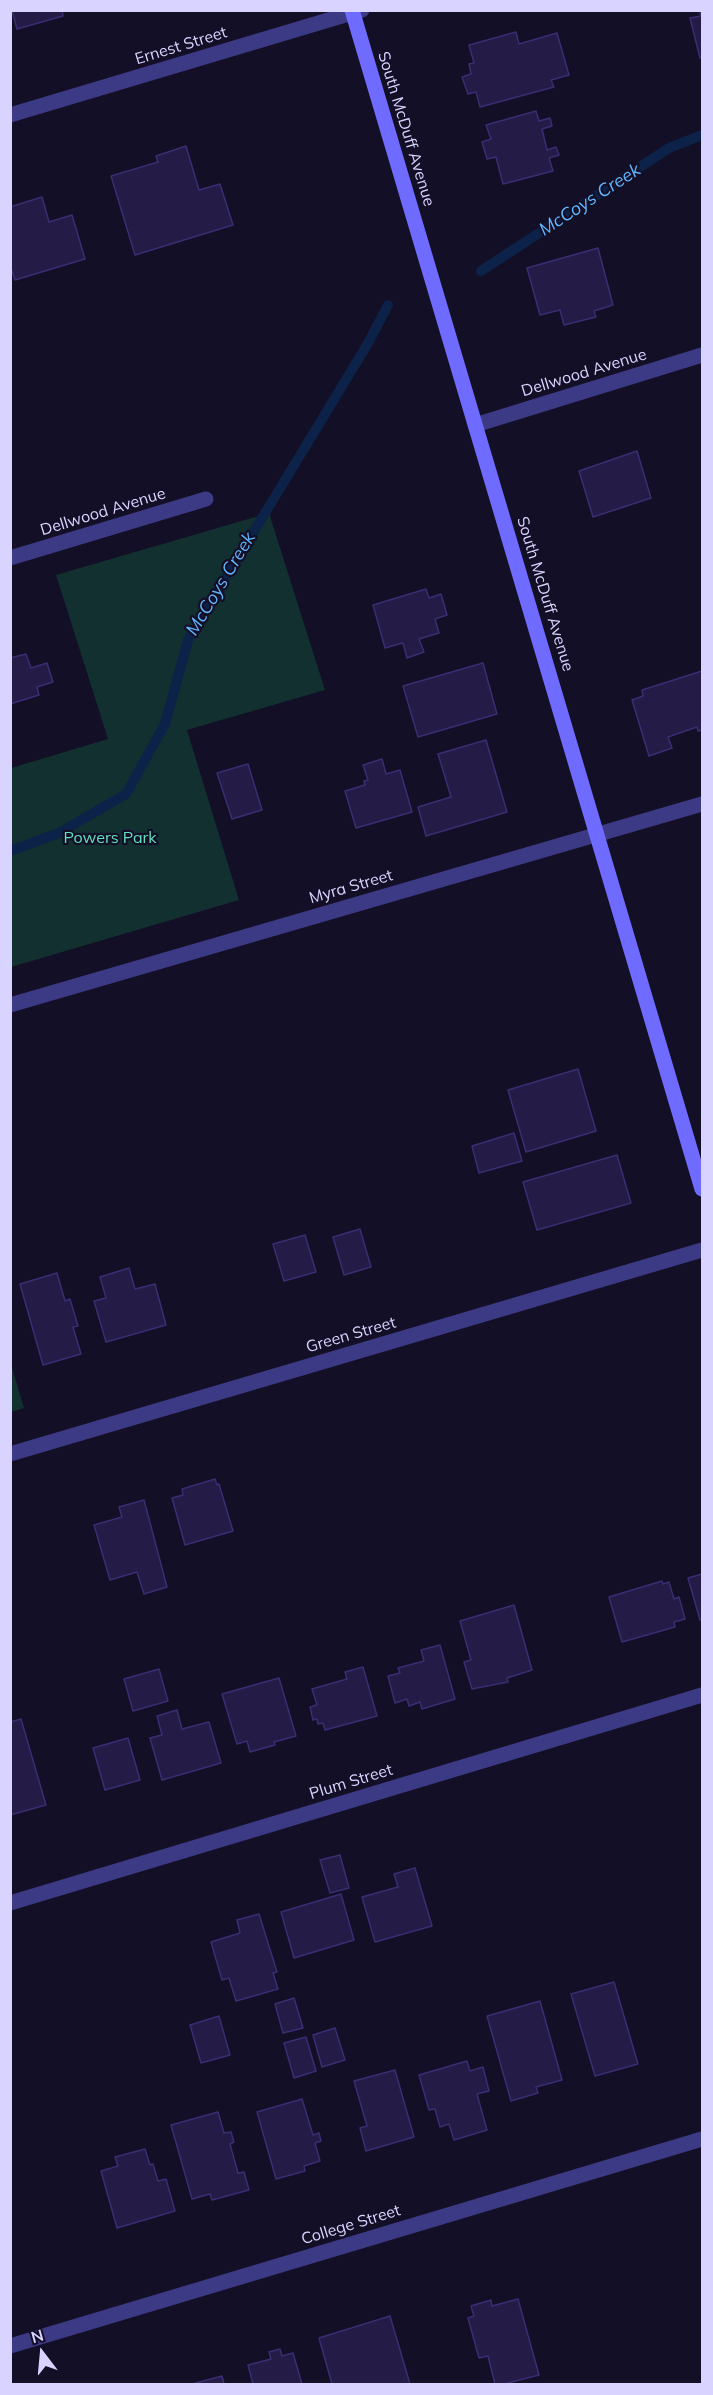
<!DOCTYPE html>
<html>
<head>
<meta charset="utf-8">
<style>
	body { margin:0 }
	#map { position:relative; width:713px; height:2395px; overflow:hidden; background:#130f26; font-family:Mulish,sans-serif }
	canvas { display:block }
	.frame { position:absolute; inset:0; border:12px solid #d9d4ff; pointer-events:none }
	.north { position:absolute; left:12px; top:2323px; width:60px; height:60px; -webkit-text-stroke:4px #130f26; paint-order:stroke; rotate:344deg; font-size:16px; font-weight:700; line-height:24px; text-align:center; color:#d9d4ff }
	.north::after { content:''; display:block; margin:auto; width:21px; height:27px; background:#d9d4ff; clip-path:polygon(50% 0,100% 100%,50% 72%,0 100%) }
</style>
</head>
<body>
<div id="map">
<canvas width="713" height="2395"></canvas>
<div class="frame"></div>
<div class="north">N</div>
</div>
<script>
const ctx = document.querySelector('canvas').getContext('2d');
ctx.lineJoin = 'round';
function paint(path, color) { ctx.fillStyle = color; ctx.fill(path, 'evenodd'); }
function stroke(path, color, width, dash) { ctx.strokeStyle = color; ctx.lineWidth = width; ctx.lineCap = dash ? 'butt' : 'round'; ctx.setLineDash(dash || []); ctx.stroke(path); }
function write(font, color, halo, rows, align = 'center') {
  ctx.font = font + ' Mulish,sans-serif'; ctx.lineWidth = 4.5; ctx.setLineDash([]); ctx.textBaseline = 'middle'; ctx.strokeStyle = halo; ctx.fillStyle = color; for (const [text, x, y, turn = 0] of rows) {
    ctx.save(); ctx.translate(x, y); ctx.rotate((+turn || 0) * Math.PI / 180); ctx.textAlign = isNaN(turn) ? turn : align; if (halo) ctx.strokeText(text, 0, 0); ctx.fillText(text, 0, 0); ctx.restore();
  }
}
const green = new Path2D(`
	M269,513L325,690L187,730L239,900L11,967V768L108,739L56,575Z
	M11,1364L24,1408L11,1412H10Z`);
const stream = new Path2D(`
	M481,271L669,148L702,135
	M10,851L59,833L126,794L165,724L188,640L367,345L388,305`);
const building = new Path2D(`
	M12,10H62L63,16L17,29Z
	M699,10H702V57L700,58L690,18L701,16Z
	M516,32L519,44L557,33L569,75L551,80L554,87L480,107L476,92L468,94L462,77L471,74L469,64L474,63L469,45Z
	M536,111L539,121L550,118L552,126L542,129L547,150L556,147L559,155L549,158L553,171L503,184L496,157L487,159L482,142L491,139L486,125Z
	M186,146L199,190L220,184L233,225L135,255L111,176L158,162L156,156Z
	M42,197L49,222L72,215L85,259L15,280L10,265V207Z
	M598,248L613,305L594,311L596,317L564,325L560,310L540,315L527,268Z
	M637,451L651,498L593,517L579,471Z
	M426,589L429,598L441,594L447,615L435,619L439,633L419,639L424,652L407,658L403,643L385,648L373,605Z
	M26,654L31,668L47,663L53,682L37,687L39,695L10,704V658Z
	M483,663L497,714L418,737L403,686Z
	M702,671V730L698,731L697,727L668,737L672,748L649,756L632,700L643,696L642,690Z
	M486,740L507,812L426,836L418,807L451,797L438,754Z
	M382,759L386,774L400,770L412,812L356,828L345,791L365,785L364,781L368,780L363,765Z
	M248,764L262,810L232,819L217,773Z
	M578,1069L596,1131L526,1152L508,1090Z
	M514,1133L522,1161L479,1173L472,1146Z
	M617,1155L631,1203L537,1230L523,1182Z
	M360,1229L371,1267L344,1275L333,1237Z
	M305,1235L316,1272L284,1281L273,1244Z
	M129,1268L135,1289L155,1284L166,1325L106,1342L94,1301L106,1298L100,1277Z
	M57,1273L65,1301L70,1299L78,1326L73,1327L81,1354L43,1365L20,1284Z
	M215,1479L217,1485L219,1484L233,1531L185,1545L172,1498L183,1495L182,1489Z
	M144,1500L167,1587L144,1594L137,1572L110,1580L94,1525L122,1517L119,1507Z
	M702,1574V1619L700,1620L688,1578Z
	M662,1581L663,1584L669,1582L674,1599L679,1597L685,1619L674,1622L675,1627L622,1642L609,1597Z
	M514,1605L532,1670L507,1678L508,1682L472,1689L464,1662L471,1660L460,1621Z
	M440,1645L455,1699L422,1709L420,1702L409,1706L407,1699L395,1703L388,1676L400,1673L398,1668L424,1661L421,1650Z
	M363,1667L377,1716L325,1730L323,1723L318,1724L317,1719L313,1720L310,1707L317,1705L312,1689L347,1679L345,1672Z
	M159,1669L168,1701L133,1711L124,1679Z
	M279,1678L296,1736L274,1742L275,1745L250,1752L247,1741L237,1744L222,1694Z
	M177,1710L182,1729L209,1722L221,1763L162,1780L150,1738L162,1735L157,1716Z
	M21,1719L46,1805L10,1815V1722Z
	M128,1738L140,1780L105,1790L93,1748Z
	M340,1855L349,1888L330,1893L320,1860Z
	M415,1868L432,1926L375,1942L362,1897L398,1887L394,1874Z
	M341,1894L354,1940L294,1958L281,1912Z
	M259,1914L277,1972L273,1973L278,1989L236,2001L229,1978L222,1980L211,1942L240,1933L237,1920Z
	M614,1982L638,2064L595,2076L571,1994Z
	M294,1998L303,2028L283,2033L275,2004Z
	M540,2001L562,2080L536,2087L538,2093L511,2101L487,2016Z
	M219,2016L230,2055L201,2063L190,2025Z
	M335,2028L345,2060L322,2067L313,2035Z
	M306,2037L316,2071L294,2078L284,2043Z
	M467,2061L470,2071L483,2067L489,2091L477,2094L487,2130L454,2140L449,2124L440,2127L435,2109L429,2110L419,2075Z
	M395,2070L414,2137L366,2151L360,2128L367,2126L354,2081Z
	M302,2099L313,2135L319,2133L321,2141L315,2143L320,2161L304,2166L305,2171L276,2179L257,2112Z
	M218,2112L224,2133L231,2132L234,2142L230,2144L238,2173L244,2172L249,2190L212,2200L210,2194L192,2199L171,2125Z
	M145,2149L150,2165L153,2164L158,2181L166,2179L175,2211L117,2228L101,2171L118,2166L115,2157Z
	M518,2299L539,2375L504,2384H495L488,2356L479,2358L468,2318L474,2316L471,2306L491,2300L492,2306Z
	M390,2316L410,2384H332L319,2338Z
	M280,2349L282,2356L293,2353L302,2384H253L248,2365L271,2359L269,2352Z
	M222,2376L224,2384H192Z`);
const minor = new Path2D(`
	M10,115L362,10
	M475,425L702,355
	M10,558L206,499
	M10,1005L702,804
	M10,1454L702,1250
	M10,1903L702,1695
	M10,2346L702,2139`);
const secondary = new Path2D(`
	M352,10L702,1189`);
const streetNames = [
	["Ernest Street",181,46,-17],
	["South McDuff Avenue",406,129,73],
	["Dellwood Avenue",584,373,-17],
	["Dellwood Avenue",103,512,-17],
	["South McDuff Avenue",545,594,73],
	["Myra Street",351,887,-16],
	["Green Street",351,1335,-16],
	["Plum Street",351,1782,-17],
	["College Street",351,2225,-17]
];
const parkNames = [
	["Powers Park",110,838]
];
const waterNames = [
	["McCoys Creek",590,200,-33],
	["McCoys Creek",221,584,-59]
];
paint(green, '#12302f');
stroke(stream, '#0c2248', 10);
paint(building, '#241b47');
stroke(building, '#3b2d73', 1.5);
stroke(minor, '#3d3a85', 15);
stroke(secondary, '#6f6bff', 15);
write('16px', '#d9d4ff', '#130f26', streetNames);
write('16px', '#5fe0c0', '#130f26', parkNames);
write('italic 18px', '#62b6ff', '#130f26', waterNames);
</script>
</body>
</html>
